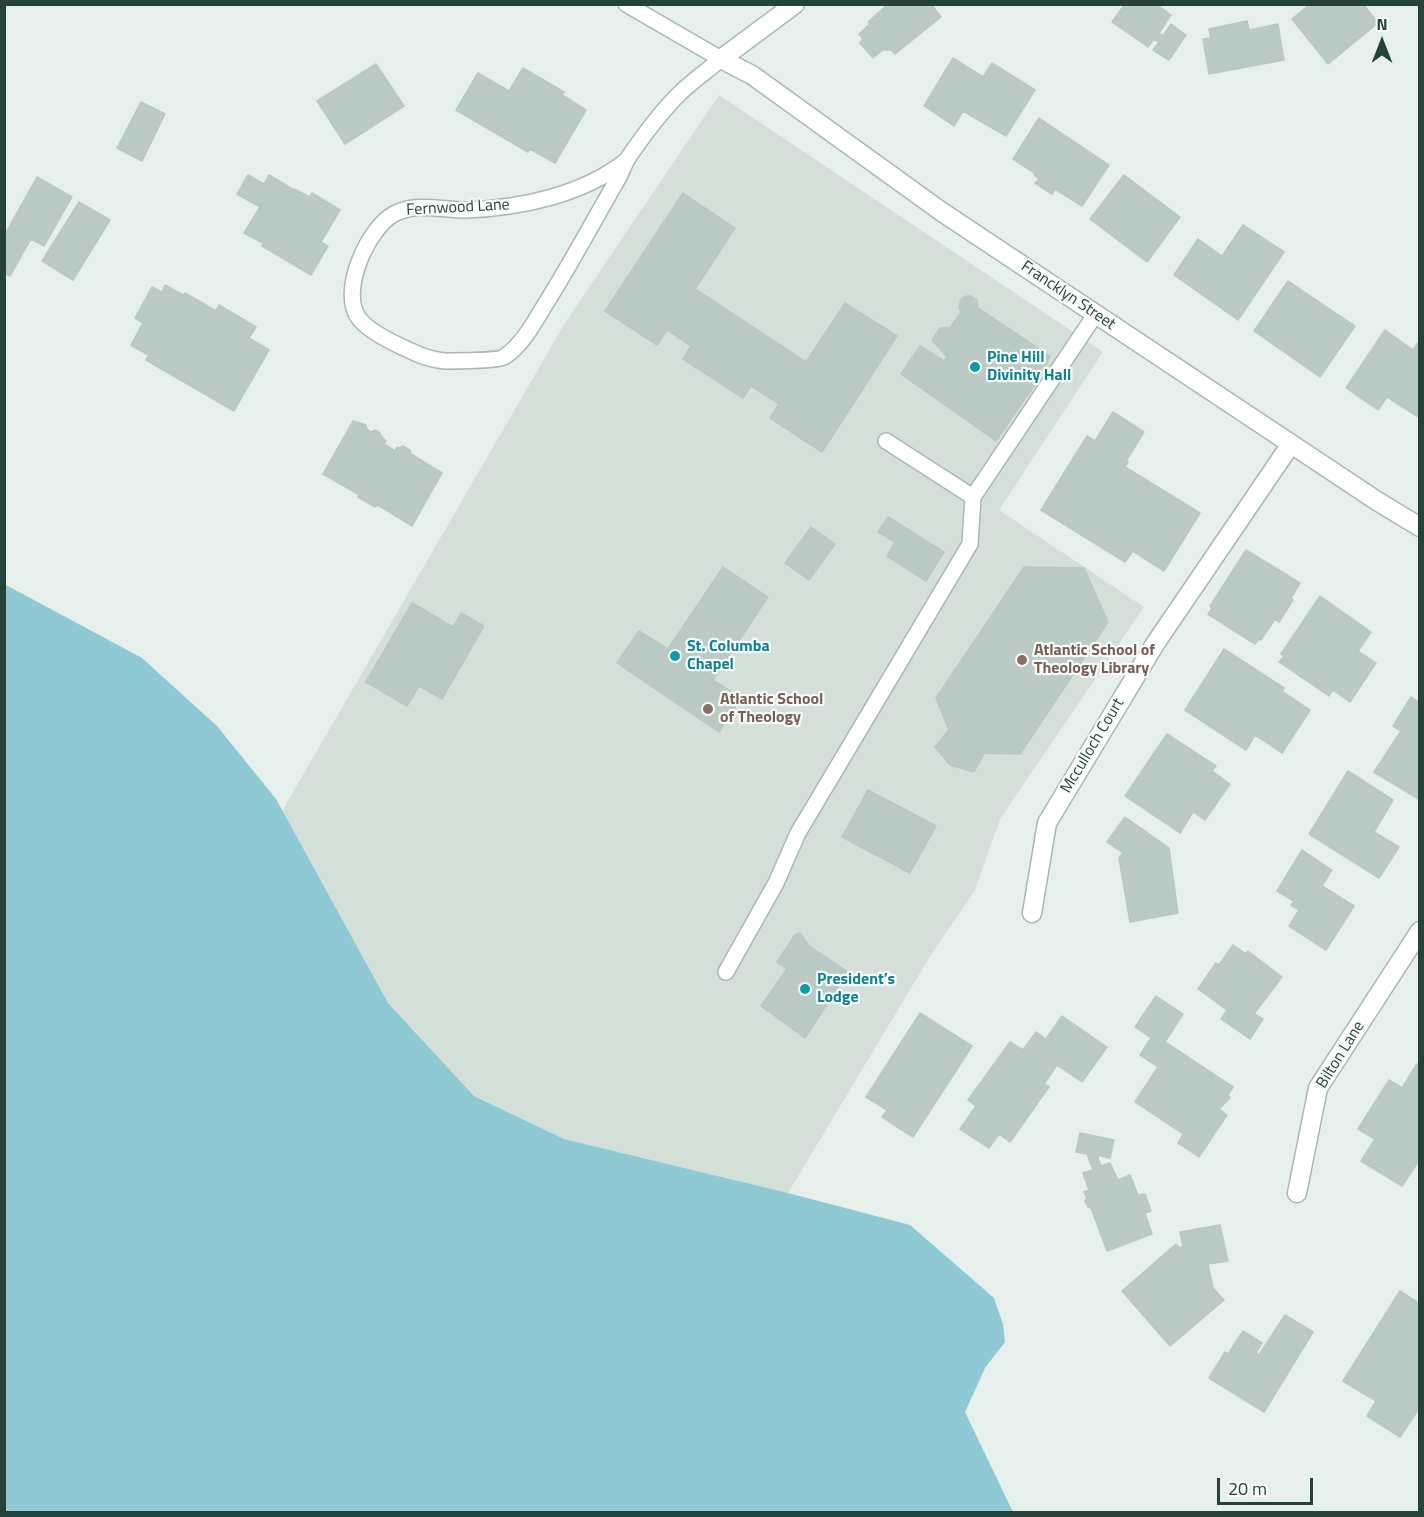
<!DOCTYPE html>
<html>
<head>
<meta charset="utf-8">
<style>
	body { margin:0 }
	#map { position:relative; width:1424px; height:1517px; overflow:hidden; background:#e6efeb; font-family:"Titillium Web",sans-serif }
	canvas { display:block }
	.frame { position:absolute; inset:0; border:6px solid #24423a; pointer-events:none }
	.north { position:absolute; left:1352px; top:12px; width:60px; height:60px; -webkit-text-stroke:4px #f7fbf9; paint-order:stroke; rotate:0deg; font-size:16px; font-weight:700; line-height:24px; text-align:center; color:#24423a }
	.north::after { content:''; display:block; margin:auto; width:21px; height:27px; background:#24423a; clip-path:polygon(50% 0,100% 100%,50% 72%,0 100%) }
	.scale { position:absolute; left:1217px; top:1478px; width:96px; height:27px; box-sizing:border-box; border:3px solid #24423a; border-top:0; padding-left:8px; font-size:18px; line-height:21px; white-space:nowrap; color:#24423a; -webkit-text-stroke:4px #f7fbf9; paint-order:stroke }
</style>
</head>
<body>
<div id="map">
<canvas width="1424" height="1517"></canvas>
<div class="frame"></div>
<div class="north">N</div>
<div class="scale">20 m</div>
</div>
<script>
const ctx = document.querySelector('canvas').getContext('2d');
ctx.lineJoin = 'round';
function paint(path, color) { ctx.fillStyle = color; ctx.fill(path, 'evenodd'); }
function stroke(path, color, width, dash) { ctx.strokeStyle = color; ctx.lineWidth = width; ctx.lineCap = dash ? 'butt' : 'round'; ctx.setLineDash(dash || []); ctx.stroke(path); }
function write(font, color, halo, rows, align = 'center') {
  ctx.font = font + ' "Titillium Web",sans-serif'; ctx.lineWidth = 4.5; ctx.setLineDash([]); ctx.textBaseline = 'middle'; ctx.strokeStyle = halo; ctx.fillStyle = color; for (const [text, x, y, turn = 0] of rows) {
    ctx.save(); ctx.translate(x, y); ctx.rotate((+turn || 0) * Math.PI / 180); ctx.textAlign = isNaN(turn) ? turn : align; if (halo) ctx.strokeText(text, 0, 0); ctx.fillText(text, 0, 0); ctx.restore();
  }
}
const built = new Path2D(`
	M719,95L1103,352L999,510L1144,607L1000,819L975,890L929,958L788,1193L564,1139L474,1096L388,1003L282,811L565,323Z`);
const water = new Path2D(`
	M4,584L142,658L217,726L276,799L388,1003L474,1096L564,1139L788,1193L910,1225L994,1298L1003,1324L1005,1342L985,1368L965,1412L1013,1512H5Z`);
const building = new Path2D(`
	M888,4H931L941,17L895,54L891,50H883L873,58L860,43L863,39L859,34L870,24L868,22Z
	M1125,4H1156L1171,15L1159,33L1163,36L1171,24L1186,35L1169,60L1153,50L1159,42L1154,39L1148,47L1112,22Z
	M1310,4H1363L1378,23L1328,64L1292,19Z
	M1247,21L1249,30L1278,24L1284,60L1209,74L1203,39L1211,38L1209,29Z
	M953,58L983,77L992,63L1035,90L1006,136L963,111L954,126L924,106Z
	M376,64L404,106L345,144L317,101Z
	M523,68L564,92L562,95L586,110L555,163L530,149L528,152L456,110L478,73L509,91Z
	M141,102L165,114L142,161L117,148Z
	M1039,118L1109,165L1082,206L1055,189L1052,194L1035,183L1039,179L1034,175L1036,174L1013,159Z
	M248,175L264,184L269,175L294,190V189L310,197L312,193L340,210L321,242L328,246L311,275L262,246L263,243L244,233L260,207L237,194Z
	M1124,175L1180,217L1147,262L1090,219Z
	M37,177L72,197L44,246L31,239L10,276L4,273V236Z
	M683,193L735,228L695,289L806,362L845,303L897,336L822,452L770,418L779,404L751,386L743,398L683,359L691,346L667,330L657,345L605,311Z
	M79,202L110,220L73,280L42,261Z
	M1243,225L1284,252L1238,320L1174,275L1198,239L1222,256Z
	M1288,281L1355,326L1320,377L1254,331Z
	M165,285L183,295L148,355L131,345L143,323L135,318L152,287L162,292Z
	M185,293L216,311L219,305L256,327L249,338L269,350L234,411L146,360Z
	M967,296H971L977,300L978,308L1050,356L1042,374L996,441L901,374L920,346L944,361L947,357L932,340L940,328H950L961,312L959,307L961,299Z
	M1385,330L1413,350L1420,340V418L1387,397L1378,410L1346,388Z
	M1113,412L1144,432L1126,461L1128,462L1125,467L1200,513L1164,571L1133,551L1125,562L1041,510L1087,436L1095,441Z
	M353,421L366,425L367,429L371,432L375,430L380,433L382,437L386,441L384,444L395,451L397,447L399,448L403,446L410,450L411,454L442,473L412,526L378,505L375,507L358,497V494L323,474Z
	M888,517L944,552L926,581L887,556L895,542L878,532Z
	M811,527L835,544L809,580L785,563Z
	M1246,550L1300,583L1291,598L1293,600L1279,622L1275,619L1261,640L1259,639L1255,644L1208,614L1212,608L1210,606Z
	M723,567L768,597L713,680L741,698L719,732L617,663L639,631L668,649Z
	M1024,567L1084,568L1108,622L1020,754L958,753L936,698Z
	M1320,596L1371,632L1358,651L1376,663L1350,702L1333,690L1329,696L1279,662L1284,656L1281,654Z
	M412,603L453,627L461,613L484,626L442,699L419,686L407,706L366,682Z
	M1224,649L1284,688L1282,691L1310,710L1282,753L1255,735L1246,750L1185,710Z
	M1411,697L1420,703V800L1374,772L1401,731L1393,726Z
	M949,730L958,753L984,754L974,772L950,765L935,747Z
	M1167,734L1216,766L1212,771L1230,784L1205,820L1193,812L1180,833L1125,796Z
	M1348,771L1393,800L1374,832L1399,847L1379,878L1309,834Z
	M868,790L936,826L910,873L842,837Z
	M1125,817L1169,848L1178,913L1130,922L1119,858L1123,853L1107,842Z
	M1302,850L1332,870L1322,886L1354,906L1326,950L1289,926L1299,910L1291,905L1294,901L1277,891Z
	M800,933L809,946L848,972L805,1038L761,1006L787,969L777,962L795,935Z
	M1233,945L1246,954L1248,951L1282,977L1254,1014L1263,1019L1250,1039L1221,1019L1227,1010L1198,989L1216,963L1219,965Z
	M1156,996L1183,1014L1165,1042L1233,1087L1228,1095L1230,1098L1219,1109L1227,1115L1199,1157L1178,1143L1183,1134L1135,1102L1158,1067L1140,1055L1151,1038L1135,1027Z
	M920,1013L972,1046L913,1137L882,1117L887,1110L866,1097Z
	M1062,1016L1107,1047L1082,1082L1057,1065L1044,1084L1049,1087L1010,1142L999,1134L989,1148L960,1129L976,1106L968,1100L1010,1042L1023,1050L1036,1032L1046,1039Z
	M1417,1064L1420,1066V1159L1402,1186L1361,1161L1375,1139L1358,1129L1389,1080L1402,1088Z
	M1080,1133L1114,1140L1110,1158L1097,1155L1101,1166L1110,1163L1118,1180L1130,1175L1138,1195L1145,1194L1151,1211L1145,1213L1152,1234L1107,1251L1091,1208L1088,1207L1085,1201L1087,1198L1084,1192L1089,1190L1083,1173L1093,1170L1087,1154L1076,1152Z
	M1220,1225L1228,1261L1208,1264L1213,1288L1224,1300L1170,1346L1122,1291L1176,1244L1180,1248L1183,1246L1180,1232Z
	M1400,1291L1420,1304V1407L1400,1437L1367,1416L1376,1401L1343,1381Z
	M1285,1315L1313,1332L1264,1412L1209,1378L1225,1352L1228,1354L1243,1331L1262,1343L1256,1353L1259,1355Z`);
const lane = new Path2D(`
	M626,4L721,59C707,71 692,81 679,94C660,113 643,136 628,158C623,166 621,175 616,182C592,224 569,267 543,308C533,325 521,346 504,357C499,361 454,361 445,361C434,360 421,356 411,351C395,344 367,331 358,317C340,290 368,228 394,214C416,202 442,210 466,210C521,208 583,195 627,160
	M886,441L973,497L1095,315
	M726,972L776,883L798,833L970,544L973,497`);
const street = new Path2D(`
	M795,4L721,59L752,75L942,212L1377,501L1420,527
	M1032,913L1047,823L1155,644L1291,444
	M1297,1193L1318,1088L1420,931`);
const markers = [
	[975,367,6,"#0f9aa8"],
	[675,656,6,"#0f9aa8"],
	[1022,660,6,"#8d6e63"],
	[708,709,6,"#8d6e63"],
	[805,989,6,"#0f9aa8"]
];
const streetNames = [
	["Fernwood Lane",458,208,-3],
	["Francklyn Street",1068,296,34],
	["Mcculloch Court",1093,746,-59],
	["Bilton Lane",1341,1055,-58]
];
const cultureNames = [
	["Pine Hill",987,358],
	["Divinity Hall",987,376],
	["St. Columba",687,647],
	["Chapel",687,665],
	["President’s",817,980],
	["Lodge",817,998]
];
const educationNames = [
	["Atlantic School of",1034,651],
	["Theology Library",1034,669],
	["Atlantic School",720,700],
	["of Theology",720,718]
];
paint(built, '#d4dfda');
paint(water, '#8ec9d4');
paint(building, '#bbcac4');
stroke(building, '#b8c9c2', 1.5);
stroke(lane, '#a8b8b2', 18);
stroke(street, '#a8b8b2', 21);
stroke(lane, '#fff', 15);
stroke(street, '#fff', 18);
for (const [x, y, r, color] of markers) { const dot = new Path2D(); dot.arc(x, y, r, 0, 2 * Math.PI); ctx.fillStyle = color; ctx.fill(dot); stroke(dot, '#f7fbf9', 2); }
write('16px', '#24423a', '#f7fbf9', streetNames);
write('bold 16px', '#0d838f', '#f7fbf9', cultureNames, 'left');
write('bold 16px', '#785e54', '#f7fbf9', educationNames, 'left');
</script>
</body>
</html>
